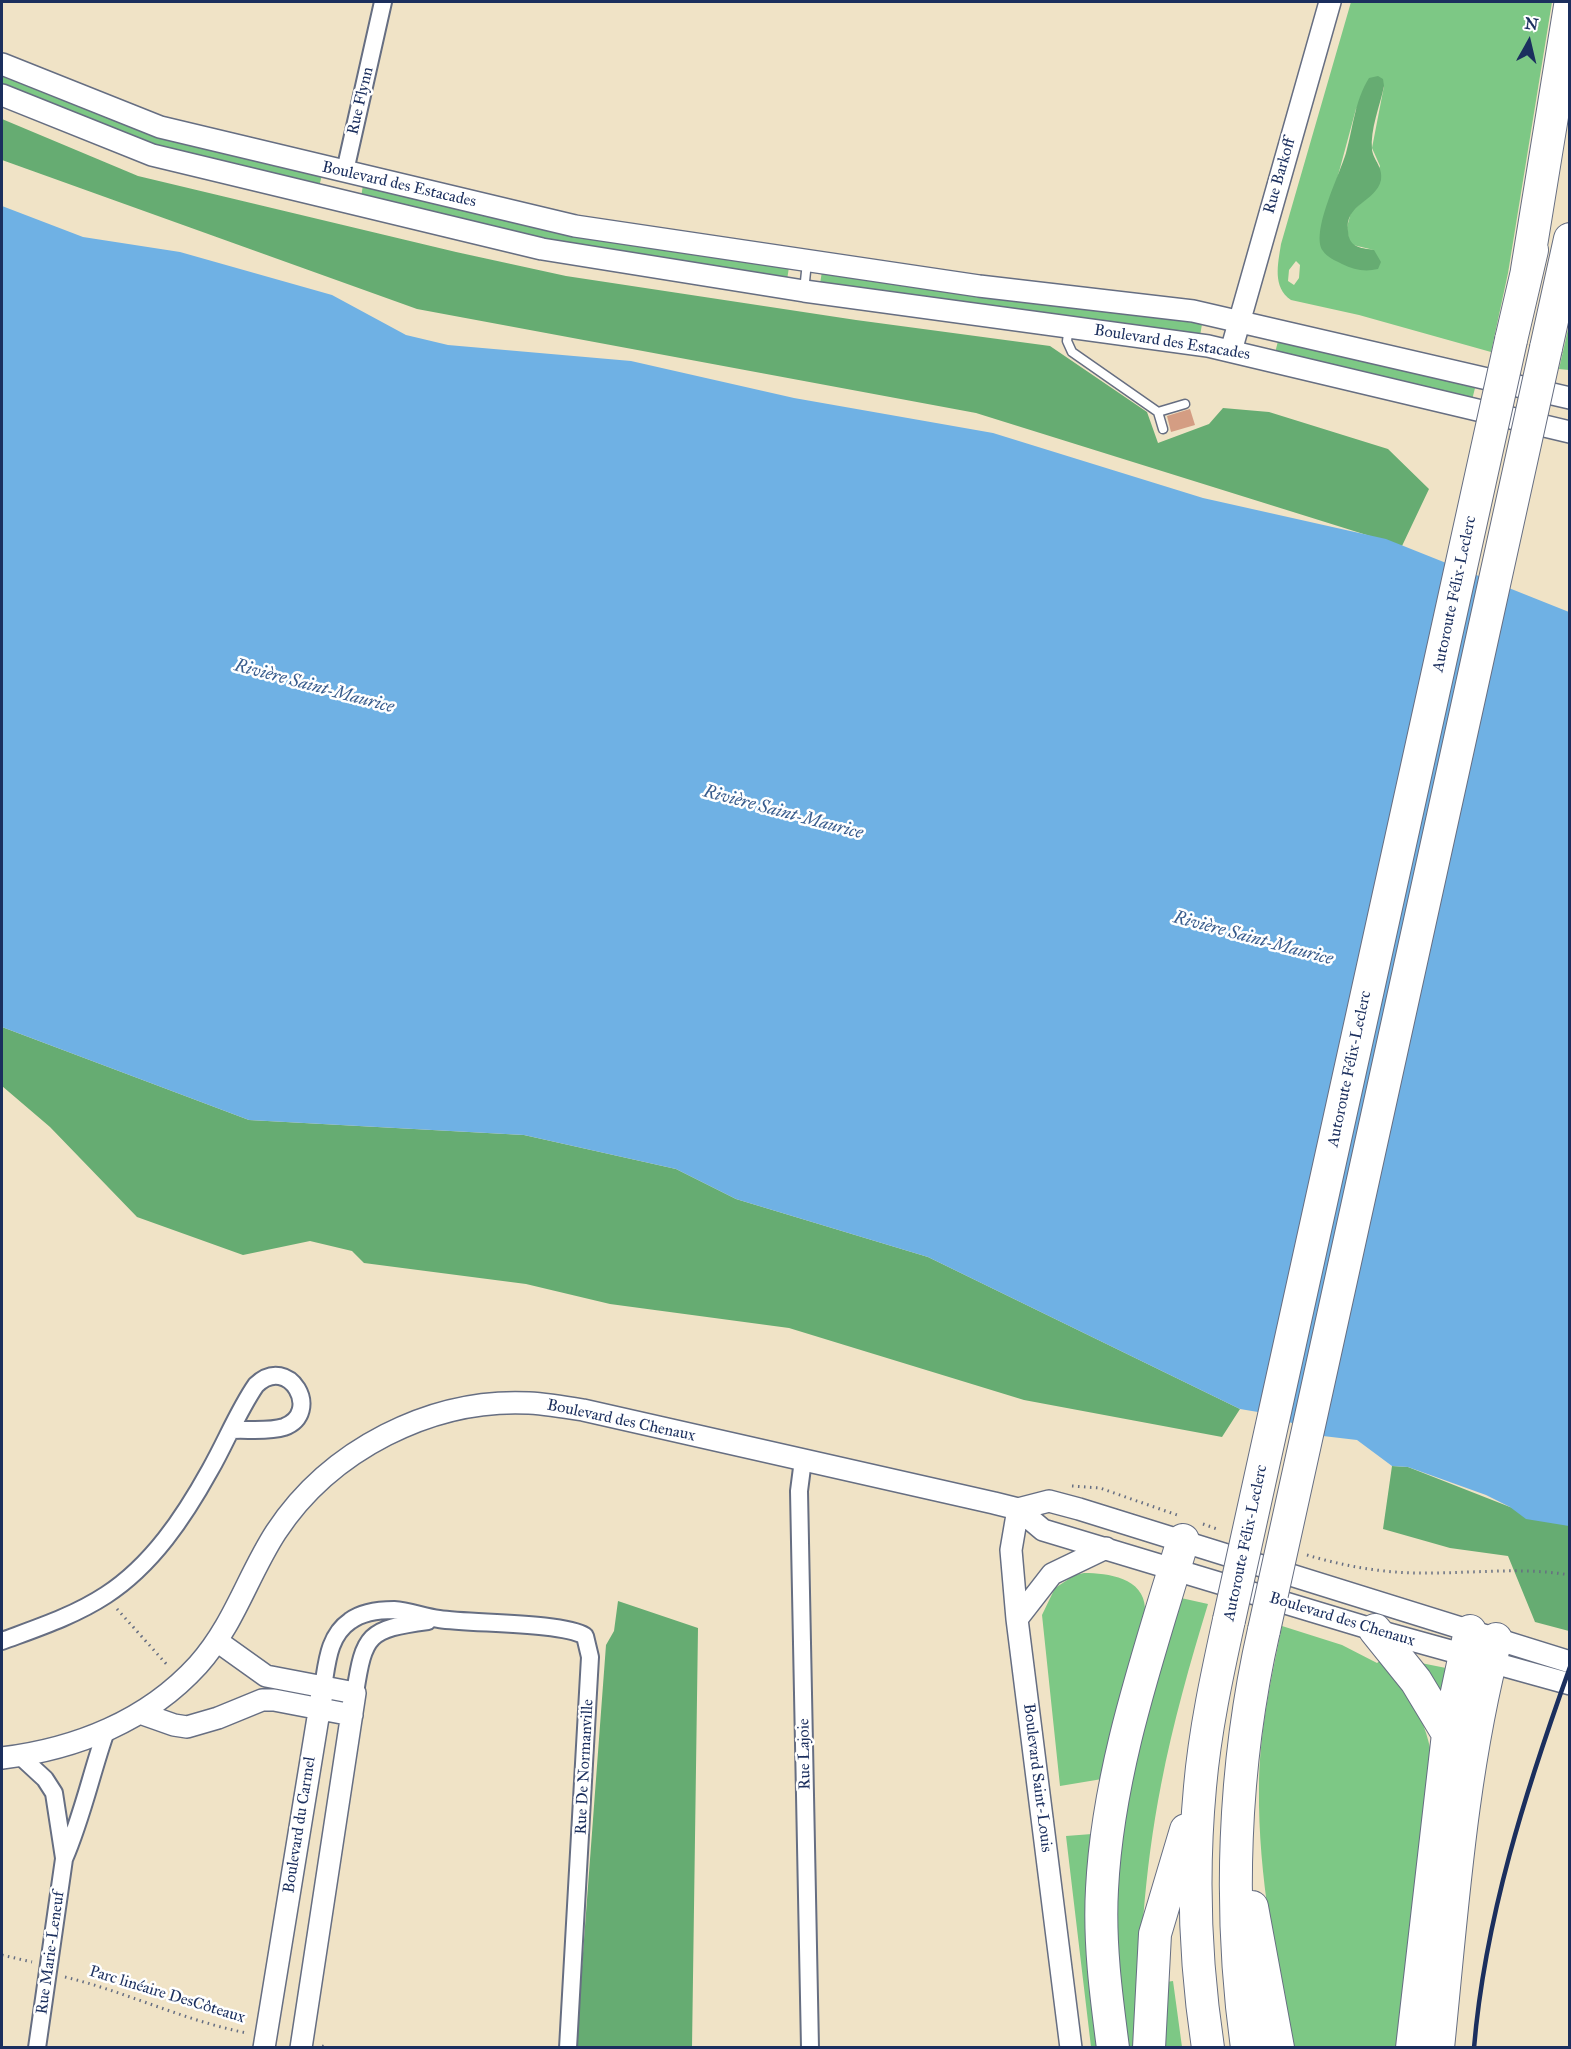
<!DOCTYPE html>
<html>
<head>
<meta charset="utf-8">
<style>
	body { margin:0 }
	#map { position:relative; width:1571px; height:2049px; overflow:hidden; background:#f0e3c6; font-family:"IM FELL Great Primer",serif }
	canvas { display:block }
	.frame { position:absolute; inset:0; border:3px solid #1b2f5e; pointer-events:none }
	.north { position:absolute; left:1499px; top:12px; width:60px; height:60px; -webkit-text-stroke:4px #fff; paint-order:stroke; rotate:8deg; font-size:16px; font-weight:700; line-height:24px; text-align:center; color:#1b2f5e }
	.north::after { content:''; display:block; margin:auto; width:21px; height:27px; background:#1b2f5e; clip-path:polygon(50% 0,100% 100%,50% 72%,0 100%) }
</style>
</head>
<body>
<div id="map">
<canvas width="1571" height="2049"></canvas>
<div class="frame"></div>
<div class="north">N</div>
</div>
<script>
const ctx = document.querySelector('canvas').getContext('2d');
ctx.lineJoin = 'round';
function paint(path, color) { ctx.fillStyle = color; ctx.fill(path, 'evenodd'); }
function stroke(path, color, width, dash) { ctx.strokeStyle = color; ctx.lineWidth = width; ctx.lineCap = dash ? 'butt' : 'round'; ctx.setLineDash(dash || []); ctx.stroke(path); }
function write(font, color, halo, rows, align = 'center') {
  ctx.font = font + ' "IM FELL Great Primer",serif'; ctx.lineWidth = 5; ctx.setLineDash([]); ctx.textBaseline = 'middle'; ctx.strokeStyle = halo; ctx.fillStyle = color; for (const [text, x, y, turn = 0] of rows) {
    ctx.save(); ctx.translate(x, y); ctx.rotate((+turn || 0) * Math.PI / 180); ctx.textAlign = isNaN(turn) ? turn : align; if (halo) ctx.strokeText(text, 0, 0); ctx.fillText(text, 0, 0); ctx.restore();
  }
}
const green = new Path2D(`
	M1351,2H1552L1508,273L1491,352L1359,315L1291,300C1272,287 1278,264 1281,244ZM1384,86L1372,148L1380,166L1369,196L1351,212L1347,227L1349,241L1353,245L1374,250L1320,242L1356,109ZM1296,261L1300,265L1299,278L1294,285L1288,281L1289,270Z
	M2,72L322,175L319,187L152,147L2,86Z
	M363,185L789,267L787,280L571,247L361,197Z
	M822,271L1202,324L1200,336L820,284Z
	M1569,325V370L1559,369Z
	M1278,341L1475,388L1472,400L1275,353Z
	M1084,1573C1108,1573 1144,1578 1145,1608L1148,1610L1102,1779L1060,1786L1042,1615L1055,1588L1075,1575Z
	M1181,1598L1208,1604C1190,1663 1173,1723 1161,1785C1144,1871 1139,1960 1137,2047L1123,2048L1112,1958L1126,1786Z
	M1282,1626L1342,1645L1377,1663L1381,1660C1406,1682 1429,1727 1432,1760L1400,2047H1292C1276,1962 1258,1877 1259,1789C1259,1733 1271,1680 1282,1626Z
	M1421,1663L1446,1668L1442,1696Z
	M1092,1834L1098,2047H1091L1066,1836Z
	M1173,1981L1182,2047L1162,2048L1166,1982Z`);
const forest = new Path2D(`
	M1378,76L1383,79L1384,86C1380,106 1370,129 1372,150C1374,161 1383,167 1381,180C1376,202 1344,204 1348,231C1349,247 1359,248 1374,250L1381,262L1378,269C1365,272 1354,270 1342,264C1336,261 1327,257 1323,251C1310,233 1340,174 1346,153C1353,128 1355,100 1369,78Z
	M2,119L138,176L456,252L566,276L856,320L1050,346L1147,412L1158,443L1209,424L1223,408L1269,412L1388,449L1429,489L1402,546L976,413L417,309L2,160Z
	M2,1027L249,1120L524,1135L676,1169L736,1199L928,1257L1240,1409L1222,1437L1024,1400L789,1328L610,1304L526,1284L364,1263L352,1251L310,1241L243,1255L137,1217L50,1127L2,1086Z
	M1392,1466L1408,1467L1510,1507L1569,1523V1631L1535,1622L1508,1556L1450,1548L1383,1529Z
	M618,1601L698,1628L692,2047H576L606,1645L614,1631Z`);
const water = new Path2D(`
	M2,206L83,237L180,252L332,295L406,335L448,345L631,361L794,398L993,433L1203,498L1386,539L1569,612V1526L1526,1519L1510,1507L1486,1495L1408,1467L1392,1466L1357,1440L1323,1436L1270,1414L1240,1409L928,1257L736,1199L676,1169L524,1135L249,1120L2,1027Z`);
const building = new Path2D(`
	M1190,409L1195,425L1171,432L1167,416Z`);
const path = new Path2D(`
	M1072,1486L1100,1488L1177,1515
	M1203,1524L1217,1529
	M1307,1555C1347,1567 1389,1574 1430,1573C1478,1573 1522,1567 1570,1575
	M117,1609L169,1667
	M2,1955L32,1962
	M65,1977C127,1992 185,2021 247,2033
	M322,2046L329,2048`);
const service = new Path2D(`
	M804,291L807,262
	M1069,327L1067,341L1072,352L1158,412L1185,404
	M1158,412L1163,429`);
const minor = new Path2D(`
	M345,171L383,2
	M803,1460L799,1491L810,2048
	M2,1641C37,1628 74,1616 106,1595C152,1565 184,1517 210,1470C226,1442 238,1411 256,1385C289,1353 323,1413 284,1427C269,1432 247,1429 232,1430
	M323,1687C327,1664 328,1636 350,1621C362,1612 379,1610 394,1610C409,1611 424,1617 439,1619C471,1624 562,1622 585,1636L590,1657L568,2048
	M355,1693C364,1634 368,1629 428,1621
	M19,1755L45,1779L54,1793L64,1858
	M37,2048L64,1859C82,1818 91,1774 106,1731`);
const tertiary = new Path2D(`
	M2,64L160,127L575,226L979,286L1193,311L1570,398
	M2,95L152,155L542,249L804,291L1208,346L1570,432
	M1231,351L1330,2
	M1018,1509L1049,1501L1079,1509L1570,1662
	M1018,1509L1011,1550L1017,1619L1071,2048
	M1017,1619L1052,1574L1106,1548
	M217,1641L266,1676L355,1693L301,2048
	M140,1713L174,1725L187,1727L218,1718L262,1700H274L352,1715
	M2,1758C76,1749 147,1721 198,1665C234,1625 248,1575 276,1532C330,1450 431,1398 529,1403C547,1404 565,1407 583,1410L994,1503L1018,1509L1043,1530L1375,1630L1570,1684
	M264,2048L323,1687`);
const motorway = new Path2D(`
	M1527,270L1570,6
	M1511,340L1532,250
	M1546,348L1570,239
	M1375,1630L1416,1681L1448,1734
	M1252,1907L1278,2048
	M1113,2048C1106,1995 1099,1942 1102,1889C1108,1770 1149,1654 1183,1540
	M1149,2048L1155,1934L1186,1830
	M1208,2048C1195,1962 1192,1873 1200,1787C1205,1730 1217,1675 1229,1620
	M1247,2048C1228,1910 1233,1766 1264,1630
	M1412,2048L1448,1734L1470,1631
	M1438,2048C1452,1912 1461,1772 1496,1639`);
const rail = new Path2D(`
	M1474,2048C1485,1917 1526,1790 1570,1667`);
const motorwayBridge = new Path2D(`
	M1229,1620L1511,340
	M1264,1630L1546,348`);
const streetNames = [
	["Rue Flynn",361,101,-77],
	["Rue Barkoff",1280,176,-74],
	["Boulevard des Estacades",399,185,13],
	["Boulevard des Estacades",1172,343,9],
	["Autoroute Félix-Leclerc",1455,594,-78],
	["Autoroute Félix-Leclerc",1350,1069,-78],
	["Boulevard des Chenaux",621,1421,12],
	["Autoroute Félix-Leclerc",1246,1543,-78],
	["Boulevard des Chenaux",1342,1620,17],
	["Rue Lajoie",805,1754,-91],
	["Rue De Normanville",585,1767,-87],
	["Boulevard Saint-Louis",1037,1778,83],
	["Boulevard du Carmel",300,1825,-81],
	["Rue Marie-Leneuf",51,1953,-82],
	["Parc linéaire DesCôteaux",167,1995,17]
];
const waterNames = [
	["Rivière Saint-Maurice",314,687,15],
	["Rivière Saint-Maurice",783,813,15],
	["Rivière Saint-Maurice",1253,939,15]
];
paint(green, '#7dc885');
paint(forest, '#66ac72');
paint(water, '#6fb1e4');
paint(building, '#d49d83');
stroke(service, '#666e82', 11);
stroke(minor, '#666e82', 20);
stroke(tertiary, '#666e82', 24);
stroke(motorway, '#666e82', 34);
stroke(path, '#666e82', 3, [1.5, 4.5]);
stroke(service, '#fff', 8);
stroke(minor, '#fff', 16);
stroke(tertiary, '#fff', 21);
stroke(motorway, '#fff', 32);
stroke(rail, '#1b2f5e', 4.5);
stroke(motorwayBridge, '#666e82', 34, []);
stroke(motorwayBridge, '#fff', 32);
write('16px', '#1b2f5e', '#fff', streetNames);
write('italic 18px', '#385c8d', '#fff', waterNames);
</script>
</body>
</html>
